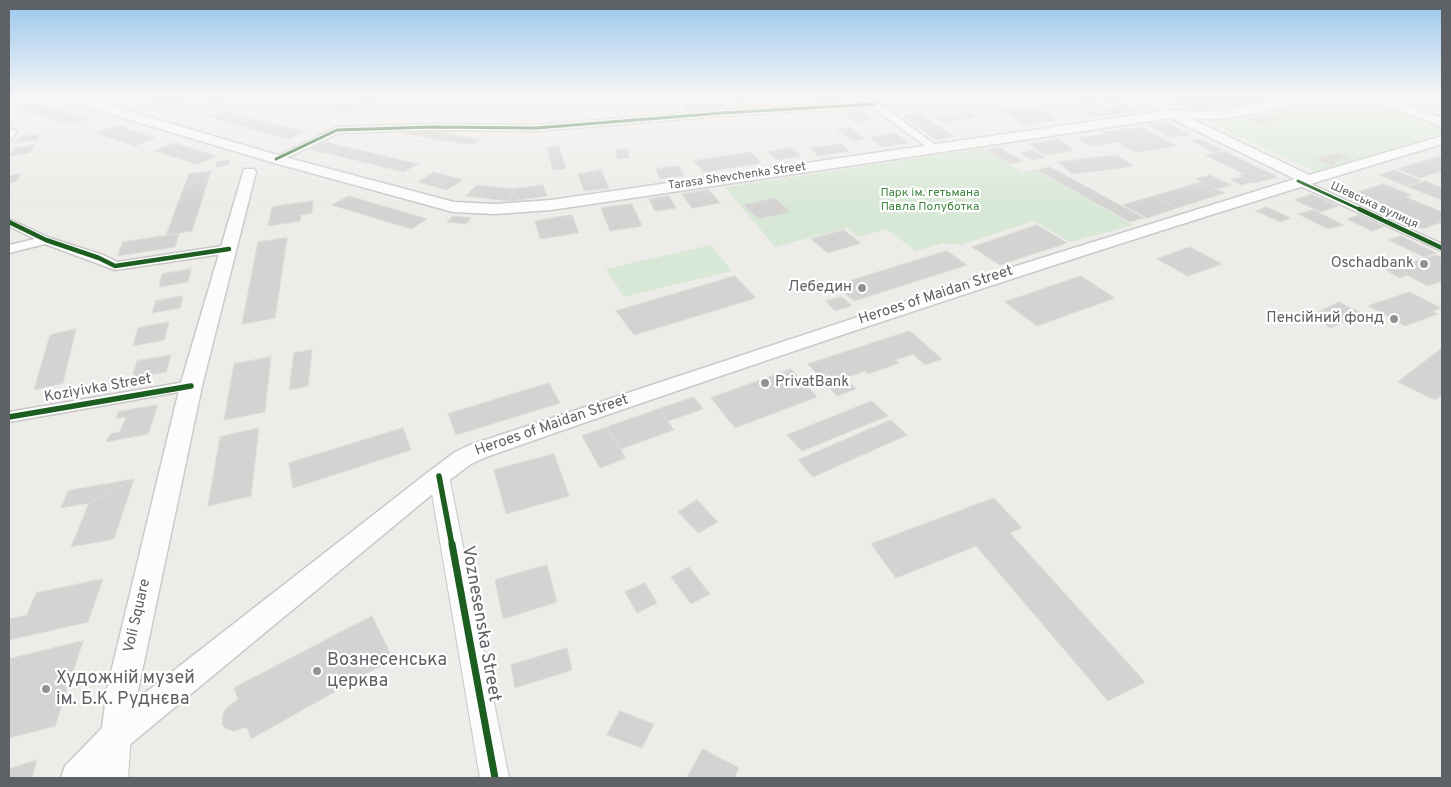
<!DOCTYPE html>
<html>
<head>
<meta charset="utf-8">
<style>
	body { margin:0 }
	#map { position:relative; width:1451px; height:787px; overflow:hidden; background:#edece9; font-family:Overpass,sans-serif }
	canvas { display:block }
	.frame { position:absolute; inset:0; border:10px solid #5e6266; pointer-events:none }
</style>
</head>
<body>
<div id="map">
<canvas width="1451" height="787"></canvas>
<div class="frame"></div>
</div>
<script>
const ctx = document.querySelector('canvas').getContext('2d');
ctx.lineJoin = 'round';
function paint(path, color) { ctx.fillStyle = color; ctx.fill(path, 'evenodd'); }
function stroke(path, color, width, dash) { ctx.strokeStyle = color; ctx.lineWidth = width; ctx.lineCap = dash ? 'butt' : 'round'; ctx.setLineDash(dash || []); ctx.stroke(path); }
function write(font, color, halo, rows, align = 'center') {
  ctx.font = font + ' Overpass,sans-serif'; ctx.lineWidth = 4.5; ctx.setLineDash([]); ctx.textBaseline = 'middle'; ctx.strokeStyle = halo; ctx.fillStyle = color; for (const [text, x, y, turn = 0] of rows) {
    ctx.save(); ctx.translate(x, y); ctx.rotate((+turn || 0) * Math.PI / 180); ctx.textAlign = isNaN(turn) ? turn : align; if (halo) ctx.strokeText(text, 0, 0); ctx.fillText(text, 0, 0); ctx.restore();
  }
}
const green = new Path2D(`
	M1344,96H1353L1442,128V133L1316,172L1213,124Z
	M983,148L1022,172L1034,169L1133,225L1070,242L1034,221L960,245L943,243L916,251L886,229L858,237L847,228L775,247L725,187Z
	M711,245L732,271L624,297L606,269Z`);
const building = new Path2D(`
	M133,96H188L197,98L174,107Z
	M369,96H387L346,114L325,108L339,103L348,105Z
	M836,96L844,102L827,105L815,97Z
	M1067,96H1089L1107,106L1090,108Z
	M1113,96L1140,111L1094,117L1086,113L1118,108L1099,98Z
	M1164,96H1192L1202,100L1228,96H1286L1202,110L1192,109Z
	M1428,96L1442,97V103L1421,97Z
	M215,97L241,104L223,111L197,104Z
	M28,100L90,119L72,125L10,106Z
	M748,100L751,108L735,109L732,101Z
	M805,100L808,105L796,106L793,101Z
	M720,101L724,109L684,112L681,103Z
	M770,101L775,107L763,108L759,102Z
	M907,101L915,106L893,110L885,105Z
	M1035,106L1059,120L1024,125L1002,110Z
	M857,109L874,120L857,123L841,112Z
	M225,111L303,132L288,139L210,117Z
	M968,112L976,117L944,122L936,117Z
	M920,113L955,137L936,140L903,116Z
	M1271,116L1280,120L1259,124L1250,120Z
	M1167,122L1190,135L1171,138L1148,125Z
	M117,125L156,138L135,146L95,133Z
	M850,127L865,139L852,141L837,129Z
	M1142,127L1177,146L1135,153L1102,132Z
	M413,128L481,139L473,145L404,134Z
	M896,133L908,143L882,147L870,137Z
	M40,134L37,140L17,142L21,137Z
	M1105,134L1118,142L1090,146L1078,138Z
	M1058,139L1074,150L1045,155L1029,144Z
	M1199,139L1222,150L1213,152L1190,140Z
	M326,142L418,164L404,172L310,149Z
	M174,143L217,156L197,164L154,151Z
	M842,144L849,151L818,156L810,148Z
	M35,145L30,153L9,156L15,148Z
	M559,146L566,169L553,170L547,148Z
	M791,147L801,156L777,160L768,152Z
	M998,147L1023,161L1011,164L987,150Z
	M628,149L629,158L617,159L616,150Z
	M1033,150L1045,158L1032,160L1021,153Z
	M1224,151L1278,177L1254,183L1239,175L1244,174L1205,155Z
	M751,152L761,163L703,172L694,161Z
	M1338,153L1349,158L1334,162L1336,164L1330,165L1316,159Z
	M1117,155L1134,166L1073,174L1058,162Z
	M1442,156V171L1420,178L1398,169Z
	M230,160L228,165L216,167L217,162Z
	M679,166L684,176L660,179L656,169Z
	M1050,167L1144,218L1130,222L1037,170Z
	M601,170L609,188L584,191L578,174Z
	M1395,170L1421,181L1406,186L1379,175Z
	M211,171L192,231L166,235L189,174Z
	M434,172L463,180L447,190L418,182Z
	M21,174L16,182L9,183V176Z
	M1210,175L1229,184L1231,185L1216,189L1196,179Z
	M1242,177L1252,182L1241,185L1231,180Z
	M1425,181L1442,188V200L1408,187Z
	M1201,182L1216,189L1225,193L1218,195L1194,184Z
	M1194,184L1218,195L1177,208L1154,196Z
	M1384,184L1411,195L1406,197L1442,212V222L1423,229L1344,196Z
	M477,185L514,189L510,201L466,196Z
	M543,185L547,196L510,201L514,189Z
	M709,190L720,203L692,208L682,194Z
	M1312,194L1338,206L1321,212L1295,200Z
	M349,196L427,219L411,229L332,205Z
	M669,196L676,208L655,211L649,199Z
	M1154,196L1177,208L1147,218L1123,205Z
	M775,198L790,212L758,219L744,205Z
	M313,201L312,213L301,215L300,221L268,226L272,207Z
	M632,204L642,226L610,231L601,208Z
	M1267,207L1291,218L1280,222L1256,211Z
	M1314,210L1343,225L1328,229L1298,214Z
	M572,215L579,233L540,239L535,221Z
	M1359,215L1384,227L1372,231L1347,219Z
	M453,216L471,218L466,224L447,222Z
	M1037,225L1067,243L1000,265L972,247Z
	M844,230L861,243L828,253L811,239Z
	M179,234L175,247L117,256L123,242Z
	M1401,236L1436,253L1424,257L1389,240Z
	M287,238L275,318L242,324L258,242Z
	M1190,247L1222,264L1188,276L1157,259Z
	M947,251L967,265L854,301L836,285Z
	M1436,255L1442,258V281L1428,286L1407,275L1400,278L1386,270Z
	M191,269L188,282L159,287L162,274Z
	M735,276L756,298L634,335L616,311Z
	M1081,276L1115,298L1037,326L1005,302Z
	M1410,292L1441,308L1432,311L1438,314L1405,326L1368,306Z
	M183,296L180,308L152,313L156,301Z
	M842,297L852,306L835,311L826,301Z
	M1339,302L1361,313L1331,328L1310,316Z
	M169,322L164,340L133,346L138,328Z
	M76,329L63,383L34,390L50,335Z
	M910,331L942,359L925,365L913,354L896,360L899,363L868,374L865,371L845,378L856,389L837,396L808,364Z
	M1441,349L1442,350V395L1435,400L1398,382Z
	M312,350L308,386L289,390L294,353Z
	M171,355L166,372L132,378L137,361Z
	M271,357L265,412L224,420L234,364Z
	M791,369L817,397L735,428L711,398Z
	M549,383L560,403L456,435L448,414Z
	M694,397L703,409L668,421L659,409Z
	M872,401L888,416L802,451L787,435Z
	M158,405L148,434L106,442L110,434L120,432L126,417L116,418L118,412Z
	M659,409L674,430L621,449L607,427Z
	M891,420L907,435L813,477L798,460Z
	M607,427L626,458L600,468L582,436Z
	M259,428L251,496L208,506L220,437Z
	M403,428L411,450L293,488L289,463Z
	M554,454L569,496L506,514L494,470Z
	M134,479L114,539L71,547L89,503Z
	M134,479L89,503L61,508L68,491Z
	M994,498L1022,528L1010,533L1145,682L1108,701L976,546L896,578L871,544Z
	M697,500L718,522L698,533L678,512Z
	M547,565L557,602L503,619L495,580Z
	M689,567L710,594L691,604L671,577Z
	M103,579L88,622L9,640V619L27,615L36,593Z
	M645,583L657,603L637,613L625,592Z
	M372,616L393,659L251,739L247,727L234,731L225,728L222,724L223,714L227,708L238,699L234,688Z
	M83,641L55,726L9,738V659Z
	M567,648L572,670L515,688L511,665Z
	M620,711L654,724L642,748L607,735Z
	M703,749L739,768L734,778H693L688,776Z
	M37,760L32,778H9V769Z`);
const minor = new Path2D(`
	M865,96H873L877,102L937,146V150H931L872,107L722,116L536,131L431,130L339,133L280,161L276,162L271,159L337,127L431,124L536,125L722,110L868,102Z
	M9,128L17,131L12,138L9,139Z
	M1298,178L1442,244V251L1294,183L1293,181L1294,179Z
	M9,219L50,238L103,255L117,262L229,245L235,249L229,253L115,270L45,244L9,253V245L35,239L9,226Z
	M191,381L196,383L198,386L196,389L9,422V412Z`);
const tertiary = new Path2D(`
	M1130,96H1143L1177,114L1171,117L1167,116Z
	M439,468L446,471L449,476L509,778H480L429,476L432,471Z
	M117,721L127,725L131,735L128,778H99L103,735L107,725Z`);
const secondary = new Path2D(`
	M58,96H77L281,156L454,202L495,204L551,200L1171,110L1213,112L1302,96H1326L1320,100C1278,108 1235,121 1192,119L1309,175L1442,136V144C1121,240 803,346 486,457L471,464L447,482L128,746L99,778H61L65,766L102,728L107,689L180,386L244,169H254L256,172L202,386L136,700L431,470L455,452L470,445L952,286L1295,179L1171,118L551,210L495,214L453,212L271,162L60,99Z
	M1364,96H1382L1442,118V126L1366,99Z`);
const cyclewayFar3 = new Path2D(`
	M276,159L337,130L431,127L536,128L722,113L874,104
	M1298,181L1361,210`);
const cyclewayFar2 = new Path2D(`
	M1359,209L1442,248
	M9,222L46,240L99,258L115,266L229,249`);
const cyclewayFar1 = new Path2D(`
	M9,417L191,386
	M439,476L452,545`);
const cycleway = new Path2D(`
	M452,544L495,778`);
const markers = [
	[1424,264,5,"#909294"],
	[862,288,5,"#909294"],
	[1394,319,5,"#909294"],
	[765,383,5,"#909294"],
	[317,671,5,"#909294"],
	[46,689,5,"#909294"]
];
const farStreetnames = [
	["Tarasa Shevchenka Street",737,177,-8],
	["Шевська вулиця",1374,206,25]
];
const farParknames = [
	["Парк ім. гетьмана",930,194],
	["Павла Полуботка",930,208]
];
const poiNames = [
	["Oschadbank",1414,264],
	["Лебедин",852,288],
	["Пенсійний фонд",1384,319],
	["PrivatBank",775,383,"left"]
];
const streetNames = [
	["Heroes of Maidan Street",936,296,-18],
	["Koziyivka Street",98,389,-10],
	["Heroes of Maidan Street",552,426,-19],
	["Voli Square",138,616,-77]
];
const nearStreetnames = [
	["Voznesenska Street",480,624,80]
];
const nearPoinames = [
	["Вознесенська",327,661],
	["церква",327,682],
	["Художній музей",56,679],
	["ім. Б.К. Руднєва",56,700]
];
paint(green, '#d8e8d6');
paint(building, '#d4d3d2');
stroke(building, '#dcdbd8', 1);
stroke(minor, '#c8c8c8', 3);
stroke(tertiary, '#c8c8c8', 2);
stroke(secondary, '#cacaca', 3);
paint(minor, '#fcfcfc');
paint(tertiary, '#fcfcfc');
paint(secondary, '#fcfcfc');
stroke(cyclewayFar3, '#1b5e20', 3);
stroke(cyclewayFar2, '#1b5e20', 4.5);
stroke(cyclewayFar1, '#1b5e20', 5.5);
stroke(cycleway, '#1b5e20', 7);
const sky = ctx.createLinearGradient(0, 0, 0, 206);
sky.addColorStop(0, '#98c6ed');
sky.addColorStop(0.47, '#f7f6f5');
sky.addColorStop(1, '#f7f6f500');
ctx.fillStyle = sky;
ctx.fillRect(0, 0, 1451, 206);
for (const [x, y, r, color] of markers) { const dot = new Path2D(); dot.arc(x, y, r, 0, 2 * Math.PI); ctx.fillStyle = color; ctx.fill(dot); stroke(dot, '#fff', 2); }
write('12px', '#5e6266', '#fff', farStreetnames);
write('12px', '#3e853e', '#fff', farParknames);
write('15px', '#5e6266', '#fff', poiNames, 'right');
write('15px', '#5e6266', '#fff', streetNames);
write('18px', '#5e6266', '#fff', nearStreetnames);
write('18px', '#5e6266', '#fff', nearPoinames, 'left');
</script>
</body>
</html>
